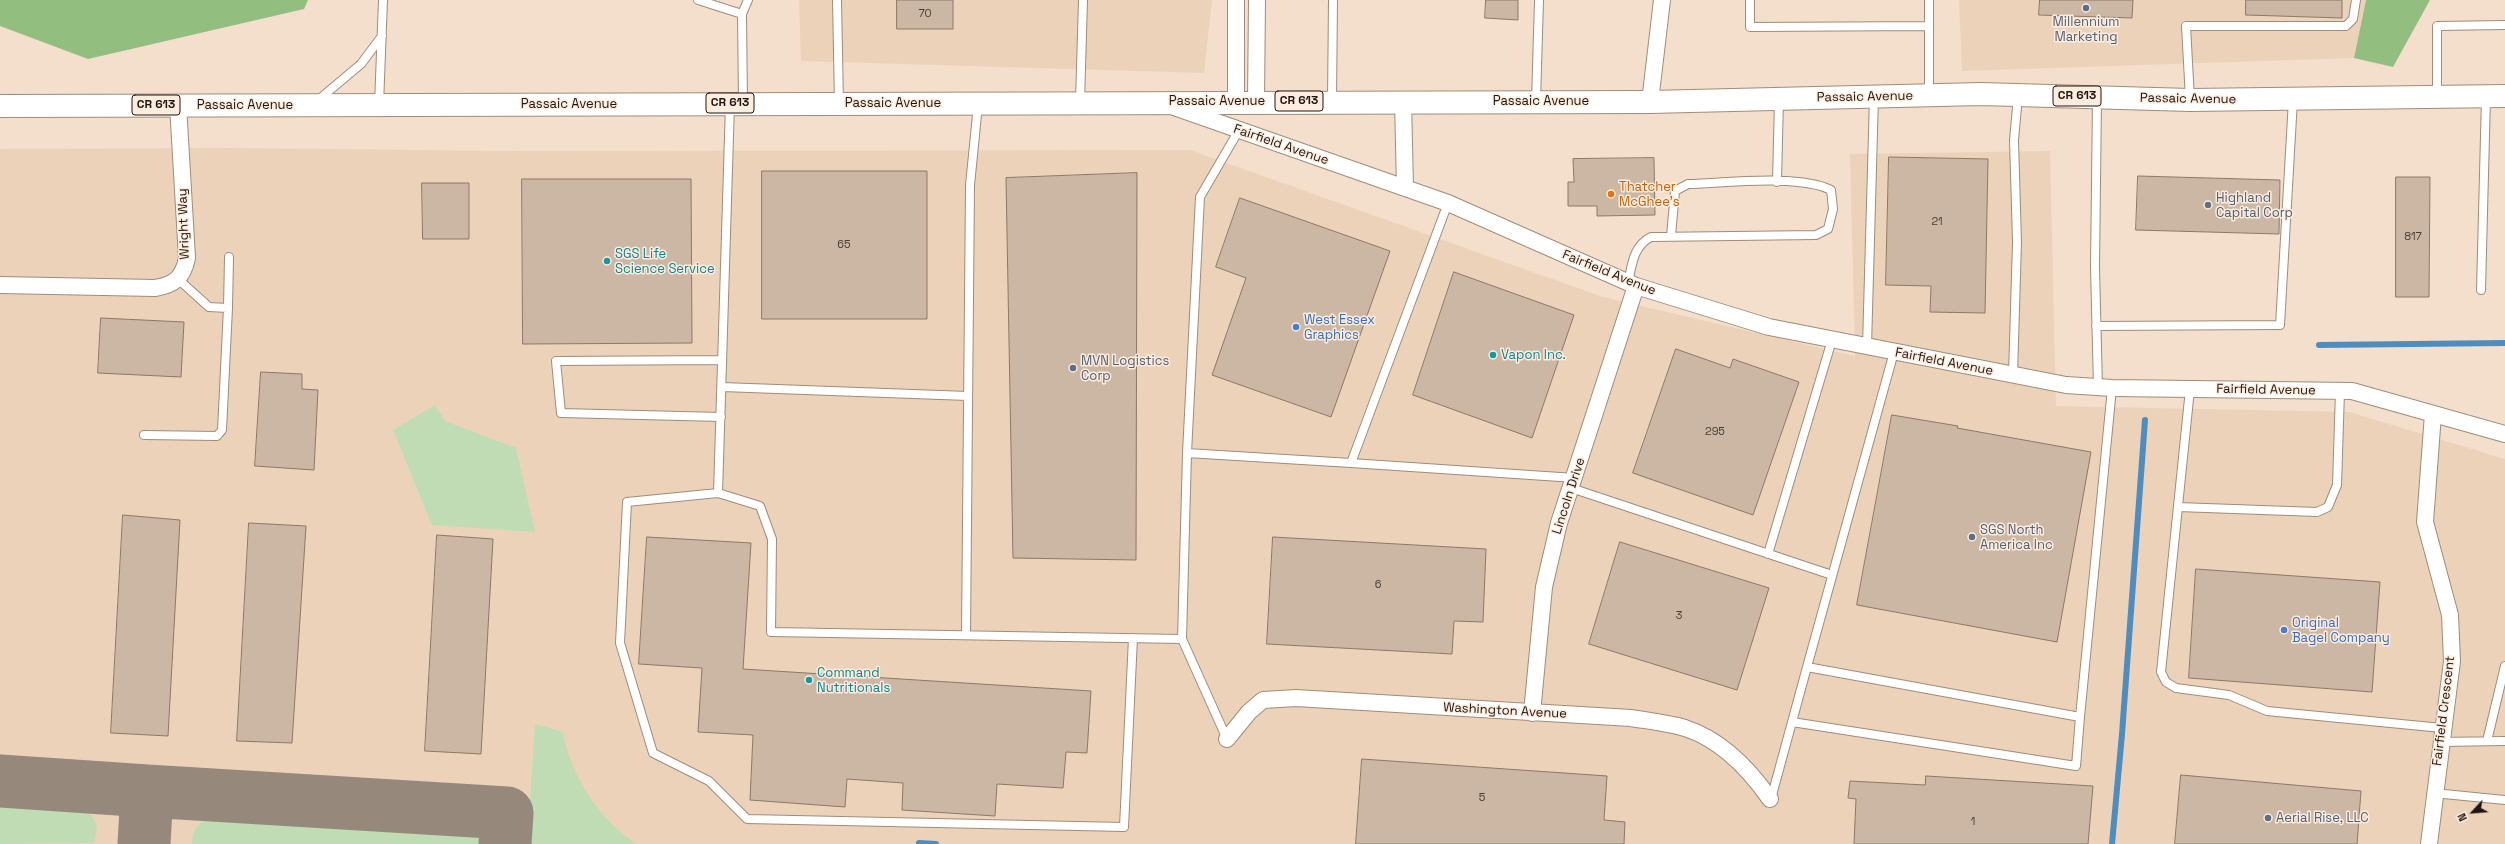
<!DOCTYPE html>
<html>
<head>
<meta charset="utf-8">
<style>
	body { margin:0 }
	#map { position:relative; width:2505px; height:844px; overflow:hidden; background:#f4dfcc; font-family:"Space Grotesk",sans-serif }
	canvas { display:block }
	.north { position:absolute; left:2453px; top:792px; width:40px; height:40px; -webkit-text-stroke:3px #feedde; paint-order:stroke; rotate:244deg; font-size:11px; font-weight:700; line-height:16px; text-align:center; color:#1d150f }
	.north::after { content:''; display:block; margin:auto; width:14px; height:18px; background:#1d150f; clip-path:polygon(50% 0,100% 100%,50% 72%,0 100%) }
</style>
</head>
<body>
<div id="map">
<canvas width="2505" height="844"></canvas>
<div class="north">N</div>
</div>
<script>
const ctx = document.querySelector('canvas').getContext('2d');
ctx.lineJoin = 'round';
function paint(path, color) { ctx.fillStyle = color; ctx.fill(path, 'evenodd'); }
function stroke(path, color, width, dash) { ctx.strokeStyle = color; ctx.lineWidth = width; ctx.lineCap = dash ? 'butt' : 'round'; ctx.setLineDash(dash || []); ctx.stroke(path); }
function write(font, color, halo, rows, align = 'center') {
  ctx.font = font + ' "Space Grotesk",sans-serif'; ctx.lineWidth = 3; ctx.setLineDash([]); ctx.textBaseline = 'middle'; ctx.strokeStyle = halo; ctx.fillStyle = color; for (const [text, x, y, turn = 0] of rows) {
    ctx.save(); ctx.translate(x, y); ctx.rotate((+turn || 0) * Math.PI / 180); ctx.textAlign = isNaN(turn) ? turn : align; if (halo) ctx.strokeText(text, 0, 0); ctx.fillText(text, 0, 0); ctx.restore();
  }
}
const built = new Path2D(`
	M799,0H1212L1204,73L801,61Z
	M1959,0H2366L2354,58L1962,71Z
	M231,148L512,151L1190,150L1603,297L1855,356L1850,154L2050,151L2056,406L2349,412L2505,459V844H0V149Z`);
const green = new Path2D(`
	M435,405L445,421L516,448L535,532L432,525L393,430Z
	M535,724L563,732C571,776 599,820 637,844H527Z
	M0,798C26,799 92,793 97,828C97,832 95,839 94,843L0,844Z
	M229,812L465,826L482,837L485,844H192C192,822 209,816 229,812Z`);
const forest = new Path2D(`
	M0,0H308L304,9L88,59L0,26Z
	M2366,0H2430L2393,67L2354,58Z`);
const stream = new Path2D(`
	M2319,345L2505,343
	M919,843L936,844
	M2112,844L2122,734L2145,420`);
const taxiway = new Path2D(`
	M0,781L147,791
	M144,844L147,791L507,813L505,844`);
const building = new Path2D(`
	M897,0H953V29H897Z
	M1486,0H1518V20L1485,18Z
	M2040,0H2133L2132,18L2039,15Z
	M2246,0H2342V18L2246,15Z
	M1889,157L1988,159L1985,313L1930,312L1931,286L1886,285Z
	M1654,158L1655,215L1597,216V206H1568V182H1574L1573,159Z
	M762,171H927V319H762Z
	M1137,173L1136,560L1013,558L1006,178Z
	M2138,176L2280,180L2279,234L2136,230Z
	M2396,177H2430L2429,297H2396Z
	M522,179H691L692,343L523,344Z
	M422,183H469V239H423Z
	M1240,198L1390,251L1331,417L1212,375L1246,278L1216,267Z
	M1454,272L1574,315L1532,438L1413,395Z
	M101,318L184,322L181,377L98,373Z
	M1676,349L1730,368L1733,359L1799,382L1753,515L1633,473Z
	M261,372L302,374V389L318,390L314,470L255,466Z
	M1892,415L1958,426L1957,428L2091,452L2057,642L1857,605Z
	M123,515L180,520L168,736L111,733Z
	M249,523L306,526L292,743L237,741Z
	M437,535L493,539L481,754L425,751Z
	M647,537L751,543L743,669L1091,691L1087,753L1066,752L1063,788L997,784L995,816L902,810L903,783L847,779L845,807L750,800L753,735L698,732L702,668L639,664Z
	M1273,537L1486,549L1483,622L1454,621L1452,654L1267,644Z
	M1620,542L1769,588L1737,690L1589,644Z
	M2196,569L2380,582L2372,692L2189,678Z
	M1362,759L1607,776L1604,820L1625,822L1624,844H1356Z
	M2181,775L2361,791L2357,844H2175Z
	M1926,776L2093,786L2088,844H1854L1856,799L1848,798L1850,781L1925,785Z`);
const lane = new Path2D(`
	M698,0L742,14
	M837,0L839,103
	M1750,0V27L1929,26
	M1929,0V94
	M2437,96V26L2505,25
	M2097,99L2095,267L2098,388
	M2190,99L2186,26H2346L2353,19L2356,0
	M317,101L361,64L382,36
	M1536,101L1539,0
	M1080,102L1083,0
	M1332,102L1333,0
	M743,103L742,14L748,0
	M730,104L718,493L760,506L772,539L771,632L1182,639L1187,453L1200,197L1239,130
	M379,105L383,0
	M1777,182L1779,99
	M1448,203L1351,463L1575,478
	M179,280L209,307L228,308L229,257
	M1628,283C1632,265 1633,246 1651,237L1816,235L1828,229L1833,209L1831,190C1800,174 1725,183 1688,184L1675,191L1671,236
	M2481,290L2486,97
	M2096,326L2280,325L2293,100
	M1867,346L1874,97
	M2013,375L2017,242L2014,140L2018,96
	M722,387L968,396
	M2190,389L2161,672L2166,682L2176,688L2229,695L2267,711L2442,728
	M721,417L561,413L556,361L722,360
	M144,435L217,436L222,430L228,308
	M1187,453L1351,463
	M1571,488L1832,575
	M718,493L627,502L620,643L653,753L709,781L747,819L1124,827L1133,638
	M2178,507L2317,512L2328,507L2337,485L2340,391
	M1768,554L1832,340
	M966,635L970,185L978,105
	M1182,639L1227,739
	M2080,717L2112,388
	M1792,722L1807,667
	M2487,741L2505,666
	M2440,742L2505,741
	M2434,793L2505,800
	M1771,799L1792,722L2076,766L2080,717L1807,667L1894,352`);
const street = new Path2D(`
	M1403,100L1405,188
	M1236,101V0
	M1256,101L1257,0
	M1650,102L1662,0
	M1174,107L1448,203L1636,286L1769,327L2066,385L2112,388L2352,391L2505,434
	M0,285L155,288C174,285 183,278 187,258L178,105
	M1532,713L1544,587L1559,523L1636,286
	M1227,739L1249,712L1263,700L1296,698L1631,718C1649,721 1668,723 1685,728C1722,740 1749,769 1770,799
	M2429,844L2452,661L2450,615L2425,522L2433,414`);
const primary = new Path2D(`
	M0,106L1650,102L1981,94L2190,100L2505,96`);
const markers = [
	[2086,8,4,"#5c6f8a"],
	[1611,194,4,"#e8710a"],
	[2208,205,4,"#5c6f8a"],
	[607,261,4,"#0f9aa8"],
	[1296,327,4,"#3f7fe0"],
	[1493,355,4,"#0f9aa8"],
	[1073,368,4,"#5c6f8a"],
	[1972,537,4,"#5c6f8a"],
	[2284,630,4,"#3f7fe0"],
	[809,680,4,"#0f9aa8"],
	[2268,818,4,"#5c6f8a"]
];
const numberNames = [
	["70",925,14],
	["21",1937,222],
	["817",2413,237],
	["65",844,245],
	["295",1715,432],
	["6",1378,585],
	["3",1679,616],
	["5",1482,798],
	["1",1973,822]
];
const shields = [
	[2077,96,48],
	[1299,101,48],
	[730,103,48],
	[156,105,48]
];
const shieldNames = [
	["CR 613",2077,96],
	["CR 613",1299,101],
	["CR 613",730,103],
	["CR 613",156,105]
];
const serviceNames = [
	["Millennium",2086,22,"center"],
	["Marketing",2086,37,"center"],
	["Highland",2216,198],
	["Capital Corp",2216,213],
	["MVN Logistics",1081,361],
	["Corp",1081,376],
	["SGS North",1980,530],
	["America Inc",1980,545],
	["Aerial Rise, LLC",2276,818]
];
const streetNames = [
	["Passaic Avenue",1865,97,-1],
	["Passaic Avenue",2188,99,1],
	["Passaic Avenue",1217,101],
	["Passaic Avenue",1541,101],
	["Passaic Avenue",893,103],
	["Passaic Avenue",569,104],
	["Passaic Avenue",245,105],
	["Fairfield Avenue",1281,145,19],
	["Wright Way",184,224,-92],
	["Fairfield Avenue",1609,273,22],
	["Fairfield Avenue",1944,362,11],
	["Fairfield Avenue",2266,390,1],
	["Lincoln Drive",1569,496,-72],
	["Washington Avenue",1505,711,3],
	["Fairfield Crescent",2444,711,-83]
];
const foodNames = [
	["Thatcher",1619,187],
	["McGhee's",1619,202]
];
const cultureNames = [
	["SGS Life",615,254],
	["Science Service",615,269],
	["Vapon Inc.",1501,355],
	["Command",817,673],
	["Nutritionals",817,688]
];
const shopNames = [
	["West Essex",1304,320],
	["Graphics",1304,335],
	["Original",2292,623],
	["Bagel Company",2292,638]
];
paint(built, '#edd2ba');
paint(green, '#c0dcb5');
paint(forest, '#92bf7f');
stroke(stream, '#4d8ebf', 6);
stroke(taxiway, '#96887a', 53);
paint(building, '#cbb7a4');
stroke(building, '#8c7968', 1);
stroke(lane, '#9f8c7a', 10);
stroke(street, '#9f8c7a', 18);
stroke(primary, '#9f8c7a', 24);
stroke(lane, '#fff', 8);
stroke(street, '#fff', 16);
stroke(primary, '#fff', 22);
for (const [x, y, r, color] of markers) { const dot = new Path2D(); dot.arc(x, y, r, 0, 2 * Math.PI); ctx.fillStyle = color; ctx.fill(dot); stroke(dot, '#feedde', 1.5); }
write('11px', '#483e34', null, numberNames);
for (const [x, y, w] of shields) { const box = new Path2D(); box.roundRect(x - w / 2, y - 10, w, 20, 3); ctx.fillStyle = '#feedde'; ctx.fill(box); stroke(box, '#1d150f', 1); }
write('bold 12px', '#1d150f', null, shieldNames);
write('13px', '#4e5e75', '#feedde', serviceNames, 'left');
write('13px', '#1d150f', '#feedde', streetNames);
write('13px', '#c56008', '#feedde', foodNames, 'left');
write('13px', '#0d838f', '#feedde', cultureNames, 'left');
write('13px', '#366cbe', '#feedde', shopNames, 'left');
</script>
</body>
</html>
